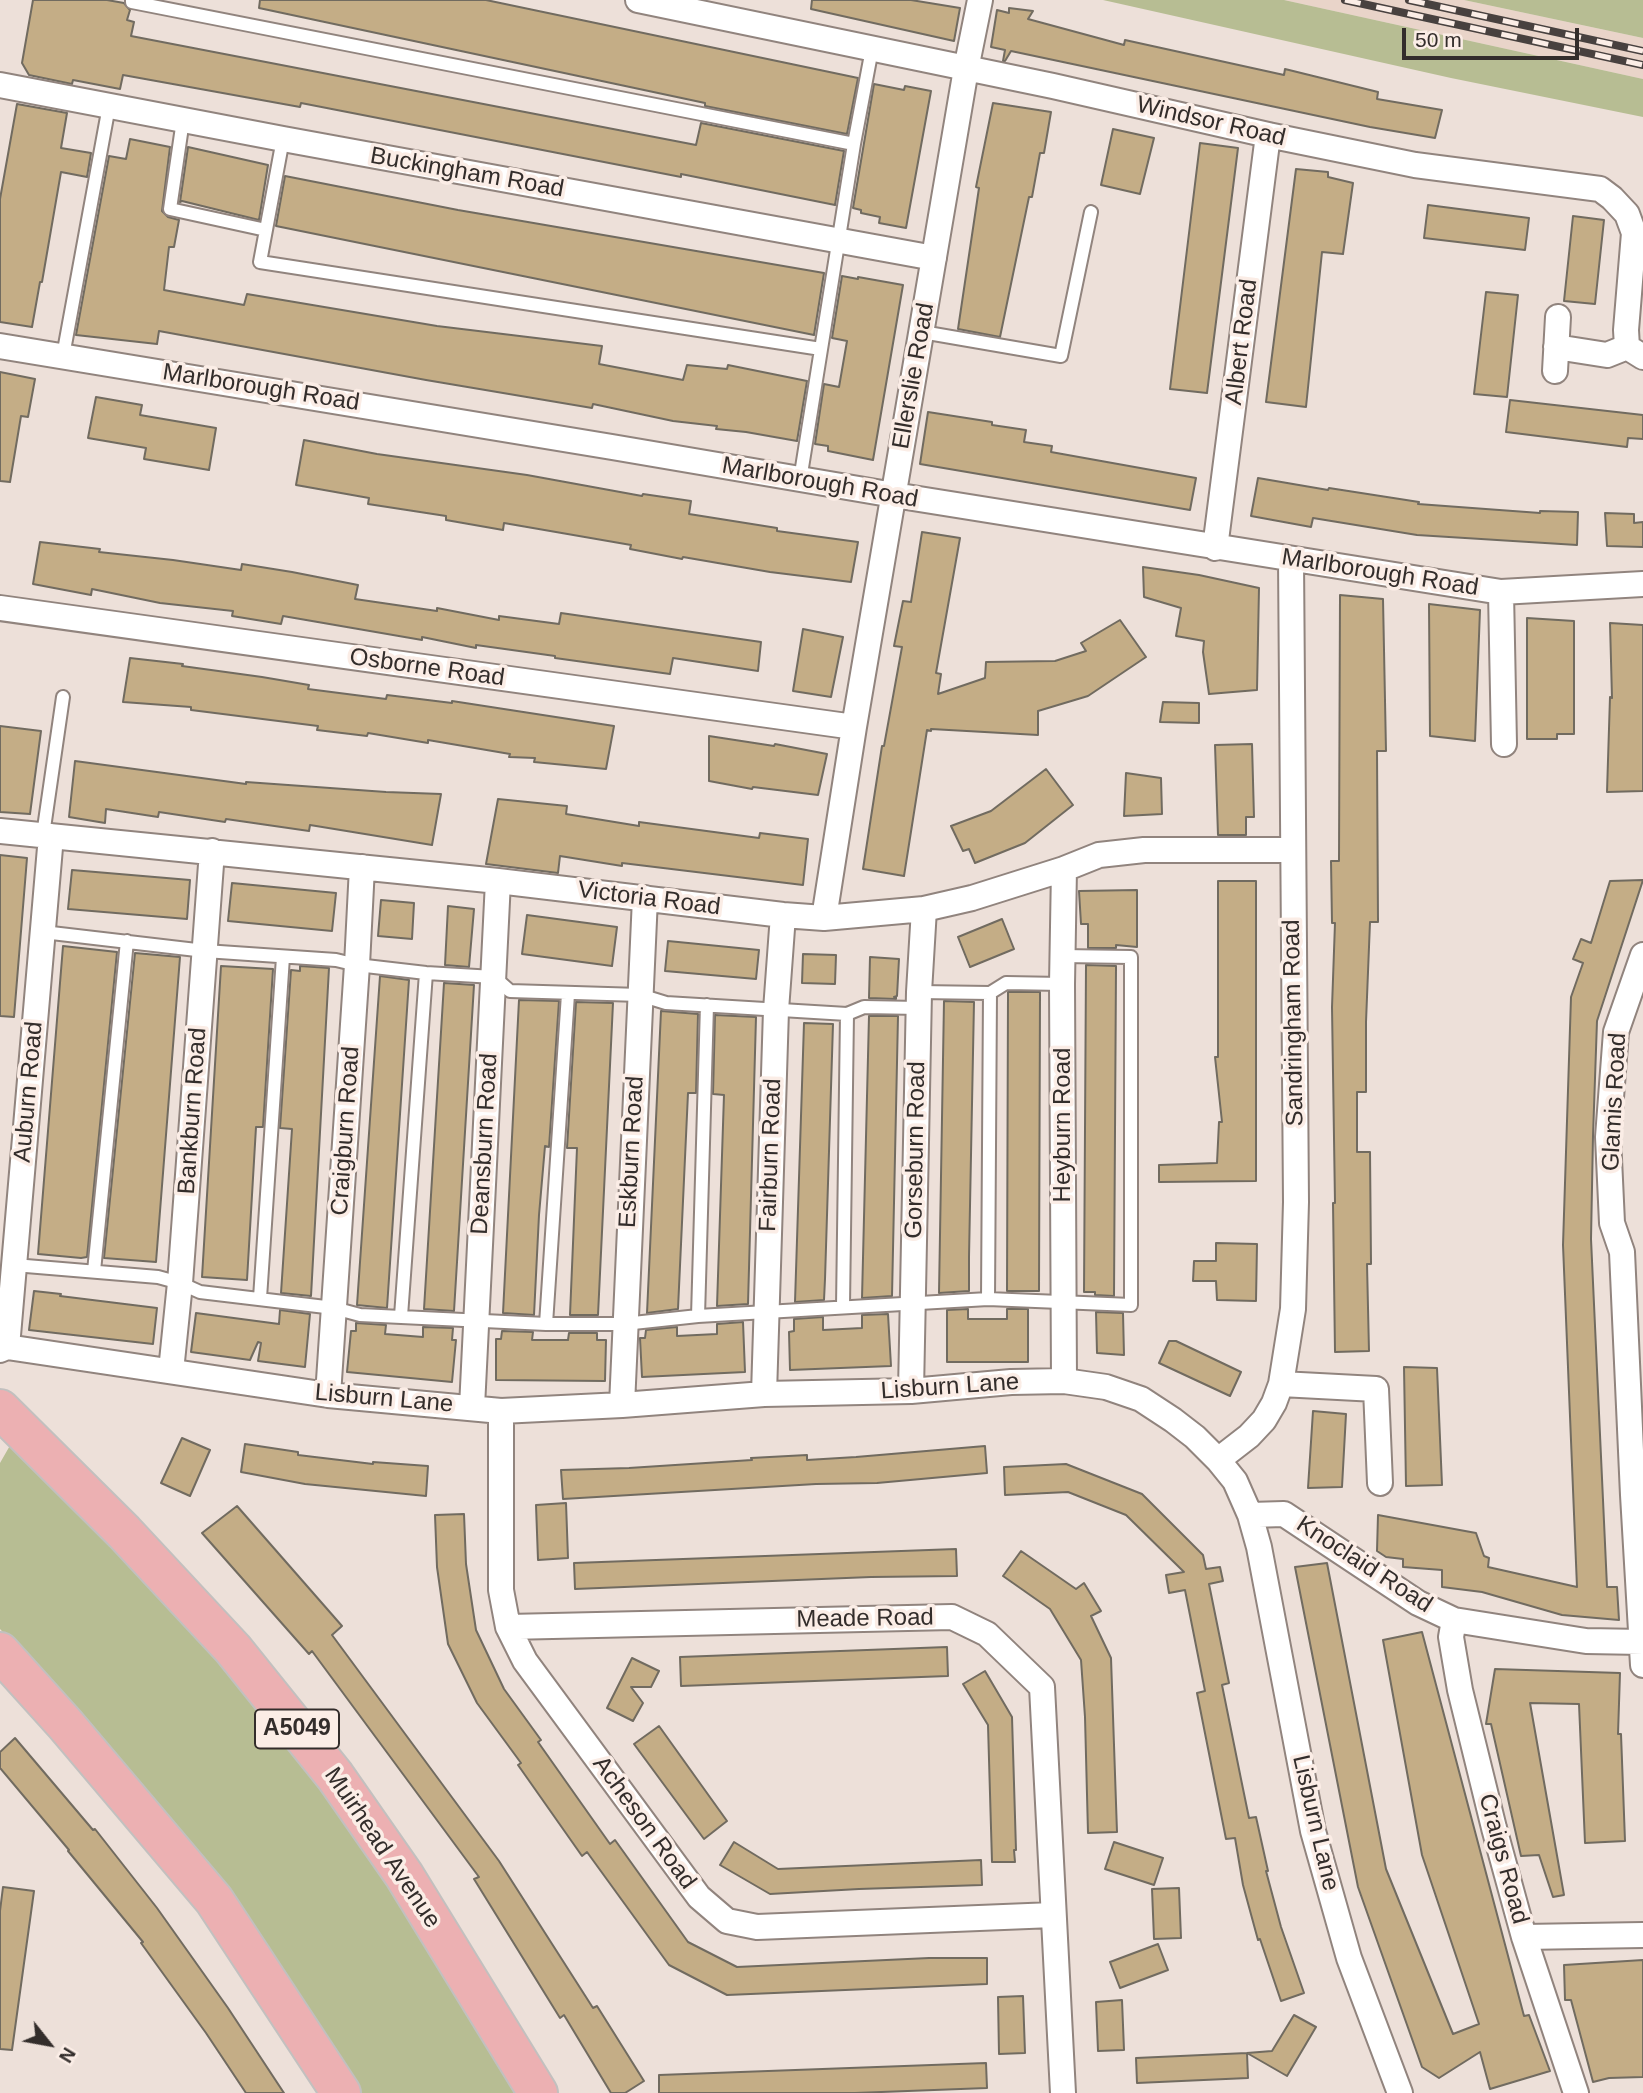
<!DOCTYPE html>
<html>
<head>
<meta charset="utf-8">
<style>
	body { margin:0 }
	#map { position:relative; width:1643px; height:2093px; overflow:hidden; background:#ede0d9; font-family:Helvetica,sans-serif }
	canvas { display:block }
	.north { position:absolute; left:14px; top:2009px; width:70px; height:70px; -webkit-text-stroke:5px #fbede6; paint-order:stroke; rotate:121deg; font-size:19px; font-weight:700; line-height:28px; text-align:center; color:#332d2b }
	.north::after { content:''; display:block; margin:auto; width:24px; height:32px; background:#332d2b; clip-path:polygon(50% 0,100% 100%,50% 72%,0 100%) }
	.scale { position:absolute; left:1402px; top:28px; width:177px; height:32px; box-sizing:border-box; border:4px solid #332d2b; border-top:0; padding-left:9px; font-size:21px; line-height:24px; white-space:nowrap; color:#332d2b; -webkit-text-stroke:5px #fbede6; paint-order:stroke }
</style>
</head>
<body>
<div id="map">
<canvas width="1643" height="2093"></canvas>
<div class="north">N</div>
<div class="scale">50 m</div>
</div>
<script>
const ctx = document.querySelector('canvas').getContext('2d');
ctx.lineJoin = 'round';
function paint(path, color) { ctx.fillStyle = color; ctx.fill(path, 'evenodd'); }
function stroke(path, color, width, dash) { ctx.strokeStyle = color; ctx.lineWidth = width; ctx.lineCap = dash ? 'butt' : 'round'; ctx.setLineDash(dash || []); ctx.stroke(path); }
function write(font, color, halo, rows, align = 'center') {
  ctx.font = font + ' Helvetica,sans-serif'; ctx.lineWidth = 7; ctx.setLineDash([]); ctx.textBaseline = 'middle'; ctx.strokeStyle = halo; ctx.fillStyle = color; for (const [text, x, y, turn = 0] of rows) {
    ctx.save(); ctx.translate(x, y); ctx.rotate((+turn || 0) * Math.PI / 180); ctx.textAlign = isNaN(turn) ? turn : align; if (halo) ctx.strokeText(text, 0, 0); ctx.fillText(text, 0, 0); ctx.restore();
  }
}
const built = new Path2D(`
	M1284,0H1464L1643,38V79Z`);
const green = new Path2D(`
	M1103,0H1284L1643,79V117L1451,78Z
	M1464,0H1643V38Z
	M12,1442L165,1594L334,1800L523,2093H357L59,1694L0,1629V1463Z`);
const building = new Path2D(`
	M33,0H107L124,3L130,10L127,20L134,22L131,36L696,145L701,123L844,151L835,205L681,174V177L301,103L300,107L123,75L120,89L73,80L72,84L29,75L22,63Z
	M260,0H486L858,78L847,134L705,106V103L259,8Z
	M812,0H911L960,8L954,41L811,9Z
	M1009,8L1033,11L1028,19L1124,45L1125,40L1284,75L1285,69L1378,92L1377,99L1442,110L1435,138L1370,127L1011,51L1005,61H1003L1005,50L991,47L997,10L1009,13Z
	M874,84L904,90L905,86L931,91L906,228L879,223L880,217L861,213V210L853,208Z
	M993,103L1051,112L1044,153H1040L1032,197H1029L1000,337L958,329L979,188L976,187Z
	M17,104L67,113L61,148L91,153L87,177L61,172L42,282H40L32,327L0,322V199Z
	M1113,129L1154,138L1140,194L1101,185Z
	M130,139L170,147L162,211L168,217L179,220L174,247H169L164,290L244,305L247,294L437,326L602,346L599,364L683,380L687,365L727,369L728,365L807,381L797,441L746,432L716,429L717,426L673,421L593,404L592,408L426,380L159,331L157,344L76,335L109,156L126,159Z
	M1200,143L1238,148L1207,393L1170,389Z
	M188,147L268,165L259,220L182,201L180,202Z
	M1296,169L1328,172V177L1353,183L1343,254L1322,252L1306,407L1266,402Z
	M285,176L458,210L824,273L814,335L276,226Z
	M1428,205L1529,218L1525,250L1424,238Z
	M1573,216L1604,220L1595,304L1564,301Z
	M842,276L858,279V277L903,285L873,460L828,451V446L815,444L824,384L839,387L847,341L832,338Z
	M1486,292L1518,295L1507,397L1474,394Z
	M0,372L35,379L28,417L21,416L10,482L0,481Z
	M96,397L142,405L140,415L216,428L209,470L144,459L146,448L88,438Z
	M1510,400L1643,415V439L1628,438L1627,447L1506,432Z
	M928,412L992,422V425L1026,430L1024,442L1052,446L1051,452L1196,478L1190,510L920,464Z
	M304,440L377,454L527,475L642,496L643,494L691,501L689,514L777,528V531L858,542L851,582L770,572L683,557L682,559L630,549L631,545L504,523L503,530L446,520V516L368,504L369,498L296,485Z
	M1258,478L1328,490L1329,488L1419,502L1418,504L1540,513V511L1578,512L1577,545L1417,535L1313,518L1311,527L1251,516Z
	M1605,513L1634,514V523L1643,522V547L1607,546Z
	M922,532L960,538L936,673L941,674L938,694L985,678L986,662L1055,661L1086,651L1081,643L1120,620L1146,657L1088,696L1038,711V735L931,729V731L927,730L904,876L863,869L882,746H884L902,647L894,646L903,601L911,602Z
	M40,542L100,549L99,552L173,560L241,570L242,564L292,572L358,585L355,599L437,611V608L499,620V616L559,624L561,613L761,642L758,671L673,658L670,674L555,658V656L476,645V648L422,637V640L283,616L281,624L232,616L233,611L160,603L92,589L91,595L33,584Z
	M1143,567L1199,575L1259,588L1257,690L1209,694L1203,652L1204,641L1176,636L1181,608L1144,597Z
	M1340,595L1383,599L1386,751H1377L1378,922H1370L1366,1022V1092H1357V1152H1370L1371,1264H1367L1369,1351L1335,1352L1333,1203H1335L1332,1007L1335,923H1332L1331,861H1339Z
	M1429,604L1480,610L1475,741L1430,736Z
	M1527,618L1574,621V734H1557V739H1527Z
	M1610,623L1643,625V791L1607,792L1610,697L1612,698Z
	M803,629L843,637L831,697L793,691Z
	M130,658L183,664L182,666L262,677L309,685L308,689L386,699L387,695L452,703V701L614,726L606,769L534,762L535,758L509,757L510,754L428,740V743L368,733L367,736L317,730L318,726L191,710V707L123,702Z
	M1163,702L1199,703V723L1160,722Z
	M0,726L41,731L30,814L0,812Z
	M709,736L774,746L775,744L827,754L818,795L753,787L752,789L709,781Z
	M1252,744L1254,817H1246V835H1218L1215,745Z
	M75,761L246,784V782L386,792L441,794L432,845L310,825L309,831L226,819L225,822L159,812L158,817L106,809L105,823L69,817Z
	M1046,769L1073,805L1025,843L975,863L969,849L963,851L951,826L991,811Z
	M1126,773L1161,778L1162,814L1124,816Z
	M498,799L567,806L566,814L639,826V822L759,838L760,833L808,839L803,885L622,863V866L560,856L558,873L486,864Z
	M0,855L27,858L14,1017L0,1016Z
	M72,870L190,880L187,919L68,909Z
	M1643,880L1597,1021L1593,1136L1591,1239L1607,1587H1617L1619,1620L1562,1615L1482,1592L1442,1587V1570L1403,1567V1559L1386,1557L1377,1551L1378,1515L1476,1533L1484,1556L1489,1558L1488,1567L1577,1587L1563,1245L1571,997L1583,963L1573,959L1581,939L1591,943L1610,881Z
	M1218,881H1256V1181L1159,1182V1165L1217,1163L1219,1122H1222L1215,1057H1218Z
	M232,883L336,893L332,931L228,921Z
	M1137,890V947L1116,945V948H1088V924H1081L1079,891Z
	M381,900L414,903L412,939L378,936Z
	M448,906L474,909L469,967L445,965Z
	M527,915L617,927L612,966L522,954Z
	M1002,919L1014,949L970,967L958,937Z
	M668,941L759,950L756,979L665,971Z
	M63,946L117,952L87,1257L81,1258L38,1254Z
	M135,953L180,957L156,1262L104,1258Z
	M803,954L836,955L835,984L802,983Z
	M870,957L899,959L897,996L894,997H896V999L869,998Z
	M1086,965L1116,966L1114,1296L1095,1295V1292H1084Z
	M221,966L273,969L263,1127H256L247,1280L202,1277Z
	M300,966L329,968L311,1296L281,1293L292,1129L280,1128L291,970L300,971Z
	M380,976L409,980L387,1308L357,1305Z
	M444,983L474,985L454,1311L424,1309Z
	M1008,992H1040L1039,1291H1007Z
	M519,1000L559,1001L549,1147L545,1146L539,1215L534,1315L503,1313Z
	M944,1001L974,1002L969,1257V1291L939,1293Z
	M576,1002L613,1003L598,1315H570L577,1148H567Z
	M661,1011L698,1014L696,1093H688L678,1309L647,1313Z
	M715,1015L756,1017L748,1304L717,1306L724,1095L713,1094Z
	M869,1016H898L892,1296L862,1298Z
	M804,1023L833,1024L825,1279L824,1300L795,1302Z
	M1216,1243L1257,1244L1256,1301L1217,1300L1216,1281H1193L1194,1261H1216Z
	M34,1291L61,1294L60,1296L157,1308L153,1344L29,1330Z
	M968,1309V1319H1007V1309H1028V1362H947V1310Z
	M280,1310L310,1314L305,1367L258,1361L261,1343L258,1342L250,1360L191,1352L196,1313L279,1324Z
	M1096,1312L1123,1313L1124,1355L1097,1353Z
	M888,1314L891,1366L790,1370L789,1332L794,1331V1319L823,1317V1330L862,1328V1315Z
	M743,1322L745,1372L642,1377L640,1338H645L646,1330L677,1327V1336L717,1334V1324Z
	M356,1323L386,1325L385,1334L423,1337V1327L453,1328L452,1340H456L452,1382L347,1372L351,1331H356Z
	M502,1331L533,1332L532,1340H568L569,1333H597V1340H606L605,1381L496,1380V1339H501Z
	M1169,1341H1176L1241,1372L1230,1396L1159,1363Z
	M1404,1367L1437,1368L1442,1485L1406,1486Z
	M1313,1411L1346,1414L1342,1487L1308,1488Z
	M182,1438L210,1450L190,1496L161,1483Z
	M245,1444L298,1452V1455L373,1464V1462L428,1466L426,1496L305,1484L241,1472Z
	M985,1446L987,1473L877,1483L816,1484L563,1499L561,1470L629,1468L752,1460L751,1458L807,1455V1460L856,1457Z
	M1066,1464L1142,1494L1203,1555L1206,1569L1220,1567L1223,1581L1209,1584L1229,1683L1222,1685L1241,1779L1249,1818L1256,1817L1268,1871H1266L1281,1927L1304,1993L1281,2001L1260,1939L1258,1940L1243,1885L1235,1838L1226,1839L1197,1693L1205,1691L1185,1590L1169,1593L1166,1575L1184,1572L1126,1515L1068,1492L1005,1495L1004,1467Z
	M566,1503L568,1558L538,1560L536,1505Z
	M237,1506L342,1626L332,1635L499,1861L593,2008L597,2006L644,2081L625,2093H611L564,2015L560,2018L474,1879L479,1877L312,1651L309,1654L202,1533Z
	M464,1514L466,1564L476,1630L504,1689L541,1740L538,1742L610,1844L615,1840L688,1942L737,1967L929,1958H987V1984L727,1995L669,1965L587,1852L582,1856L518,1765L521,1763L477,1703L448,1644L437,1567L435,1515Z
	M956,1549L957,1576L871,1577L575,1589L574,1563Z
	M1021,1551L1076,1589L1084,1583L1101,1611L1091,1616L1111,1658L1117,1832L1088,1833L1085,1717L1081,1660L1050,1609L1003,1576Z
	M1327,1563L1386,1869L1453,2034L1479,2024L1422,1855L1383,1640L1422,1632L1524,2016L1529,2015L1550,2071L1490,2089L1480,2052L1439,2078L1422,2067L1358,1887L1295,1567Z
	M947,1647L948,1676L681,1686L680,1657Z
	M632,1658L659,1671L651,1687H631L643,1703L633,1721L607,1708Z
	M1495,1669L1620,1673L1618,1734H1621L1625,1841L1585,1843L1579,1704L1530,1703L1564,1895L1553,1897L1539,1855L1521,1856L1491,1724H1486Z
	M985,1671L1012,1717L1016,1850H1014L1015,1862H992L988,1725L963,1684Z
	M659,1726L727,1821L704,1839L634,1744Z
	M15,1738L93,1830L95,1829L157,1908L228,2008L284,2093H246L206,2033L141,1943L143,1942L68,1851L69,1850L0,1768V1752Z
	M734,1842L778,1869L981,1860L982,1885L859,1889L770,1894L720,1865Z
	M1114,1842L1163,1858L1154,1885L1105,1869Z
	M3,1887L34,1891L12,2050L0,2049V1911Z
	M1179,1888L1181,1938L1154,1939L1152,1889Z
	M1158,1944L1168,1970L1120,1988L1110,1962Z
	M1643,1960V2077L1609,2078L1593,2082L1571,2000H1565L1564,1965Z
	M1023,1996L1025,2053L999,2054L998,1997Z
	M1122,2000L1124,2050L1098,2051L1096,2002Z
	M1294,2015L1316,2027L1287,2076L1247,2053L1272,2051Z
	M1247,2053L1248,2078L1137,2083L1136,2058Z
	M986,2063L987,2088L855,2093H659V2075Z`);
const service = new Path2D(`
	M132,0V2L854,144
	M183,120L170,209L266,230
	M283,139L260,262L821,349
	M922,332L1061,356L1091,212
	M63,356L109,106
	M800,480L854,144L872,49
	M43,835L63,697
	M43,932L205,951L336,960L357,965L426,973L494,977L510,991L640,995L666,1003L847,1014L864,1007L919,1008
	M919,992L990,993L1006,983L1062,984
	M14,1265L158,1277L180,1283L200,1292L334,1308L360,1315L546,1324H624L698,1316L988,1299L1131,1305V957L1062,956
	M94,1271L127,941
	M260,1298L283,957
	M988,1299L990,993
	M843,1306L847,1014
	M401,1316L426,973
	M698,1316L707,1005
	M546,1324L568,994`);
const minor = new Path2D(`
	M638,0L1053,86L1268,135L1415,165L1600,189L1612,198L1627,214L1634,233L1626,330L1627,347L1643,357
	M0,85L283,139L934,258
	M0,346L612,447L894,495L1501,592L1643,584
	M1556,347L1607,355L1627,347
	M1555,371L1558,317
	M1215,548L1268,135
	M1501,592L1504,744
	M0,608L854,727
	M0,831L498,881L783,915L824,918L924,909L972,898L1064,869L1099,855L1144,850H1292
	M1064,869L1062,984L1064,1381
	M824,918L854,727L966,69L980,0
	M1643,955L1616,1032L1608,1137L1612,1223L1622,1252L1633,1495L1643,1665
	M7,1347L51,836
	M0,1350L7,1347L328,1395L501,1411L622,1405L764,1394L911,1391L1011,1382L1064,1381L1106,1387L1141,1399L1173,1420L1195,1437L1218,1460L1235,1481L1250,1515L1259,1547L1313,1831L1349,1958L1400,2093
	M171,1371L180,1283L212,851
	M1281,1384L1376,1389L1380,1483
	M911,1391L919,992L924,909
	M764,1394L776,1010L783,915
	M328,1395L357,965L362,867
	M622,1405L645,898
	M472,1407L498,881
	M501,1411V1590L508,1627L525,1661L699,1897L727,1921L757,1927L1053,1915
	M1218,1460L1249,1436L1264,1420L1274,1403L1281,1384L1293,1309L1296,1202L1291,559
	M1250,1515L1284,1514L1418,1603L1454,1620L1586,1641L1643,1642
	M1454,1620L1451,1637L1460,1690L1494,1828L1524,1937L1576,2093
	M508,1627L952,1617L987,1634L1042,1687L1063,2093
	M1524,1937L1643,1935`);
const trunk = new Path2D(`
	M0,1409L124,1532L233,1649L335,1776L404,1875L538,2093
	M0,1652L65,1724L214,1900L341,2093`);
const rail = new Path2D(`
	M1345,0L1643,65
	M1409,0L1643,51`);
const shields = [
	[297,1729,84]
];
const shieldNames = [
	["A5049",297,1729]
];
const streetNames = [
	["Windsor Road",1211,122,13],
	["Buckingham Road",467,173,10],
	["Albert Road",1242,342,-83],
	["Ellerslie Road",914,376,-80],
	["Marlborough Road",261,388,9],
	["Marlborough Road",820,483,10],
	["Marlborough Road",1380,573,9],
	["Osborne Road",427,668,8],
	["Victoria Road",649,899,7],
	["Sandringham Road",1294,1023,-91],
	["Auburn Road",29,1092,-85],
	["Glamis Road",1615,1102,-87],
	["Bankburn Road",193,1111,-86],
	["Heyburn Road",1063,1125,-90],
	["Craigburn Road",346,1131,-86],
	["Deansburn Road",485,1144,-87],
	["Gorseburn Road",916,1150,-89],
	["Eskburn Road",632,1152,-87],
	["Fairburn Road",771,1155,-88],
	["Lisburn Lane",950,1387,-4],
	["Lisburn Lane",384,1399,5],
	["Knoclaid Road",1364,1565,33],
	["Meade Road",865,1619,-1],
	["Acheson Road",644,1823,54],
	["Lisburn Lane",1315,1823,77],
	["Muirhead Avenue",382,1848,56],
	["Craigs Road",1503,1859,75]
];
paint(built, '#e9d4c9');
paint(green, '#b7bd93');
paint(building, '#c4ad86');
stroke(building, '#716b60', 2);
stroke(service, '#91847e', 16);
stroke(minor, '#91847e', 28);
stroke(trunk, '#c2c0bf', 42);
stroke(service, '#fff', 12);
stroke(minor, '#fff', 24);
stroke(trunk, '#ecb0b2', 38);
stroke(rail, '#48413f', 8);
stroke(rail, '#fbede6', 5, [16]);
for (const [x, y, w] of shields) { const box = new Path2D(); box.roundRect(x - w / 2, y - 19.5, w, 39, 5); ctx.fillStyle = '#fbede6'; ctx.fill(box); stroke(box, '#332d2b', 2); }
write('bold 23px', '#332d2b', null, shieldNames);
write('24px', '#332d2b', '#fbede6', streetNames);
</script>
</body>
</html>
